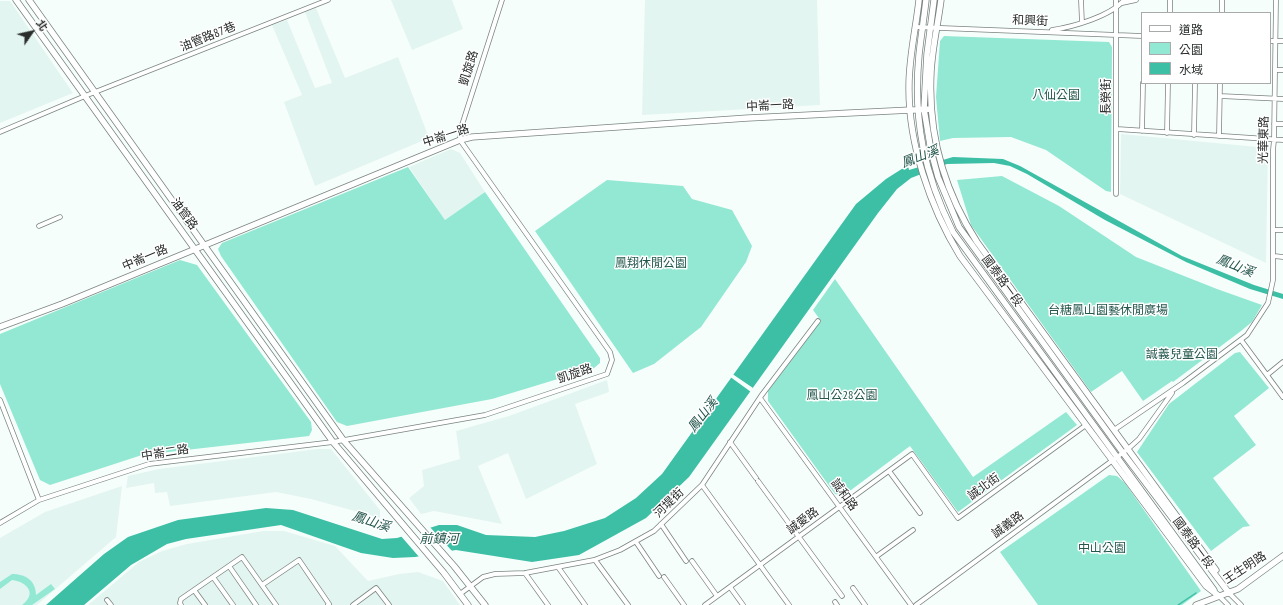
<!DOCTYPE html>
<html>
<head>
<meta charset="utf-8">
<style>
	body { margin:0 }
	#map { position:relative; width:1283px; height:605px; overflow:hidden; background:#f5fefb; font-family:"PT Sans Narrow","Noto Sans TC",sans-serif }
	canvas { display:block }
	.legend { position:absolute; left:1141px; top:12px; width:130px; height:72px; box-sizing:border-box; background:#fff; border:1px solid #a9abab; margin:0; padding:5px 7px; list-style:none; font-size:12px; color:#292d2c }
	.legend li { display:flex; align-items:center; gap:8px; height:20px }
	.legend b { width:20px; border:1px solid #a9abab }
	.north { position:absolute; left:12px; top:12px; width:40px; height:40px; -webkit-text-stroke:3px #fff; paint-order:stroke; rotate:56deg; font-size:11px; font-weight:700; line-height:16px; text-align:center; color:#292d2c }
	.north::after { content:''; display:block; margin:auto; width:14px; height:18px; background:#292d2c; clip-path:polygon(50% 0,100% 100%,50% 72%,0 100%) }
</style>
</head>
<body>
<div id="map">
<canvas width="1283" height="605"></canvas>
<ul class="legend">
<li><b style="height:5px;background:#fff"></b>道路</li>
<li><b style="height:11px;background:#93e8d3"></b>公園</li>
<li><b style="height:11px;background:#3dbfa5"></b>水域</li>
</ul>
<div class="north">北</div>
</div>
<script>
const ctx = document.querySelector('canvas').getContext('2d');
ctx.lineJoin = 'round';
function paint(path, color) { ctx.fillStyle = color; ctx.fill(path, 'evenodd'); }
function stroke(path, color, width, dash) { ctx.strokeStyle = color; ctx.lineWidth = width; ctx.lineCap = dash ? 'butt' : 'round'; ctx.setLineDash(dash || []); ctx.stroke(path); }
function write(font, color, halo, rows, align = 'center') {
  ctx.font = font + ' "PT Sans Narrow","Noto Sans TC",sans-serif'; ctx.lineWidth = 3; ctx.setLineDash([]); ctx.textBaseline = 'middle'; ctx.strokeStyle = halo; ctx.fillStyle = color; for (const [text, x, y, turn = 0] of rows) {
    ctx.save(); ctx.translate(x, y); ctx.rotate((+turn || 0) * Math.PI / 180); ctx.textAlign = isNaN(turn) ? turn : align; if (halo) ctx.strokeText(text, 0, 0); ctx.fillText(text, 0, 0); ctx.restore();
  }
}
const built = new Path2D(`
	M391,0H452L463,29L412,50Z
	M645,0H817L820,105L642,115Z
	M0,1H10L73,93L0,123Z
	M316,8L345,78L398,57L429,138L315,186L284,102L302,95L272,25L287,20L315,88L332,83L305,12Z
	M1121,134L1268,148L1266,263L1120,194Z
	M451,149L460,153L485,192L445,220L409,167Z
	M607,380L609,392L575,404L597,464L526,499L508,453L478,466L502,524L434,511L421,514L409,498L424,486L422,470L460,459L456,431L509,416Z
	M318,449H331L380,510V518L311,499L276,492L170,506L167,492L155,493L154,483L126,488L128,476L159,469Z
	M122,486L116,537L37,605H0V538L45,512Z
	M263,531H284L335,546L368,581L399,574L418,572L443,581L460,605H88L139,562L162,551L187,544Z`);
const green = new Path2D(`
	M944,36L1109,42L1112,47L1111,192L1106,191L1046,150L1011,137L953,138L940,141L936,97L940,41Z
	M408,167L445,220L485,192L600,358V363L594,368L492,399L347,426L337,422L221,256L218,249L222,243Z
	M1002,176L1059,206L1136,257L1217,289L1262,305L1252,322L1241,331L1173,382L1172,381L1143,401L1122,371L1091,392L971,225L957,180Z
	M607,180L683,186L692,199L732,210L752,246L746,262L701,327L654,364L633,373L535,231Z
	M180,260L197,265L311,422L312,430L309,436L142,455L50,485L40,480L0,384V334Z
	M835,279L973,477L1066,412L1077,425L958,512L910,446L843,496L835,494L768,401V391L821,321L813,310Z
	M1240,352L1269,388L1234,416L1256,445L1213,478L1250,526L1243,527L1211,551L1137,452L1169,404L1235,353Z
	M1109,475L1117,476L1125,483L1201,591L1182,605H1038L1000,552Z
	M12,574C25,574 36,580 36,595L51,584L55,589L32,605H22C37,594 28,582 12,580L0,589V582Z`);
const water = new Path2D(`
	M953,157L1003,159L1020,166L1182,256L1254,285L1283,294V299L1250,289L1186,262L1105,220L1027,174L1010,166L994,163L947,164L911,178L897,189L878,213L689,477L646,518L579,555L532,562L456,550L415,557L393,558L361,553L281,525L186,539L167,544L131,565L84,605H46L104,554L128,537L178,520L266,508L293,510L382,539L397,538L439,525H457L486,535L535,537L564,531L605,518L636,498L662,474L856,204L886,179L908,165L909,170Z`);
const pier = new Path2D(`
	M731,373L753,388L751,392L729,376Z
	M429,526L453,552L420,558L400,535Z`);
const stream = new Path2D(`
	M1178,605L1196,593`);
const street = new Path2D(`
	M1081,0L1082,23
	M1122,3L1136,0
	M1170,13V0
	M1222,13V0
	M916,27L1142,36
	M1052,30C1073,27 1111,16 1124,0
	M1270,41H1283
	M1275,70H1283
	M1220,96L1283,99
	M1274,124H1283
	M1117,129L1283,140
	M1142,131L1143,83
	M0,132L85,96L328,0
	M1167,133L1168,83
	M1194,135L1195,83
	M1219,136L1220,83
	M1116,194V0
	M39,226L60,217
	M1274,230H1283
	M1274,256L1283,257
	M1241,340L1283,397
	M1267,375L1283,362
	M760,398L911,605
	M0,400L39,500
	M1114,430L1183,383L1247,335L1268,303L1273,280V150L1274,140L1276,0
	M730,442L756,478
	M889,471L920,513
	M758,481L842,596
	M702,485L789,605
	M0,523L39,500L149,464L333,442L485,415L607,374L612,360L610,352L460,140L461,128L502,0
	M661,524L686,561
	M636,542L659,576
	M877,556L913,530
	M595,560L628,605
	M692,561L717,596
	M229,566L256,605
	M558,567L585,605
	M525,573L548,605
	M213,577L233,605
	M664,577L684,605
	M262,585L299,560L329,604L328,605
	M730,587L743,605
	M853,588L865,605
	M194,590L205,605
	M1229,593L1241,605
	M460,594L483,577L495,574L525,573L594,560L620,550L654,531L702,485L761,396L818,321
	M1219,596L1228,605
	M107,600L111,605
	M835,602L837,605
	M181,605L180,603L181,599L242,557L276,605
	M353,605L376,588L389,605
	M705,605L912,454L958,518L1086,425
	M916,605L1128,449L1139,439L1172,393`);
const secondary = new Path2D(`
	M16,0L333,442L444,573L468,605
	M29,0L344,441L454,566L485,605
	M919,0C916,28 909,57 909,85C908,143 930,207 960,256L1206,586L1219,596
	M926,0C924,18 921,36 919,55C913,120 924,174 953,232L1214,590
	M934,0L927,54L924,109L931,151L938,177L959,227L1123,453L1229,593
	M941,0C938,24 932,49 931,73C928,133 944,191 977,242L1216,570
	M0,327L62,304L460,140L472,137L748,118L931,109
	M1196,605L1238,589L1283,556`);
const streetNames = [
	["和興街",1030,21,2],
	["油管路87巷",208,37,-22],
	["凱旋路",469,68,-72],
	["長榮街",1107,97,-90],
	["中崙一路",770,106,-3],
	["中崙一路",446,136,-18],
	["光華東路",1264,140,-89],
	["油管路",184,214,54],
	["中崙一路",145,258,-23],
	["國泰路一段",1002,281,54],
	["凱旋路",575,374,-19],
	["中崙二路",165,453,-9],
	["誠北街",984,487,-36],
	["誠和路",844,495,54],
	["河堤街",669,503,-44],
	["誠愛路",803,521,-36],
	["誠義路",1008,525,-36],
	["國泰路一段",1193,543,54],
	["王生明路",1245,568,-33]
];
const parkNames = [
	["八仙公園",1056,96],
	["鳳翔休閒公園",651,264],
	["台糖鳳山園藝休閒廣場",1108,311],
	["誠義兒童公園",1182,355],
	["鳳山公28公園",842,396],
	["中山公園",1102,549]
];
const waterNames = [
	["鳳山溪",920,157,-21],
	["鳳山溪",1235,266,22],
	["鳳山溪",703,415,-52],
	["鳳山溪",371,522,18],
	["前鎮河",439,539]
];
paint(built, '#e3f5f0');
paint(green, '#93e8d3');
paint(water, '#3dbfa5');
paint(pier, '#f5fefb');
stroke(stream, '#3dbfa5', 1.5);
stroke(street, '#7b8481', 5.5);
stroke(secondary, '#7b8481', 7);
stroke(street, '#fff', 4);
stroke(secondary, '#fff', 5.5);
write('12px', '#292d2c', '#fff', streetNames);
write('12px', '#23574c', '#fff', parkNames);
write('italic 13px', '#205449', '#fff', waterNames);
</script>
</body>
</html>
